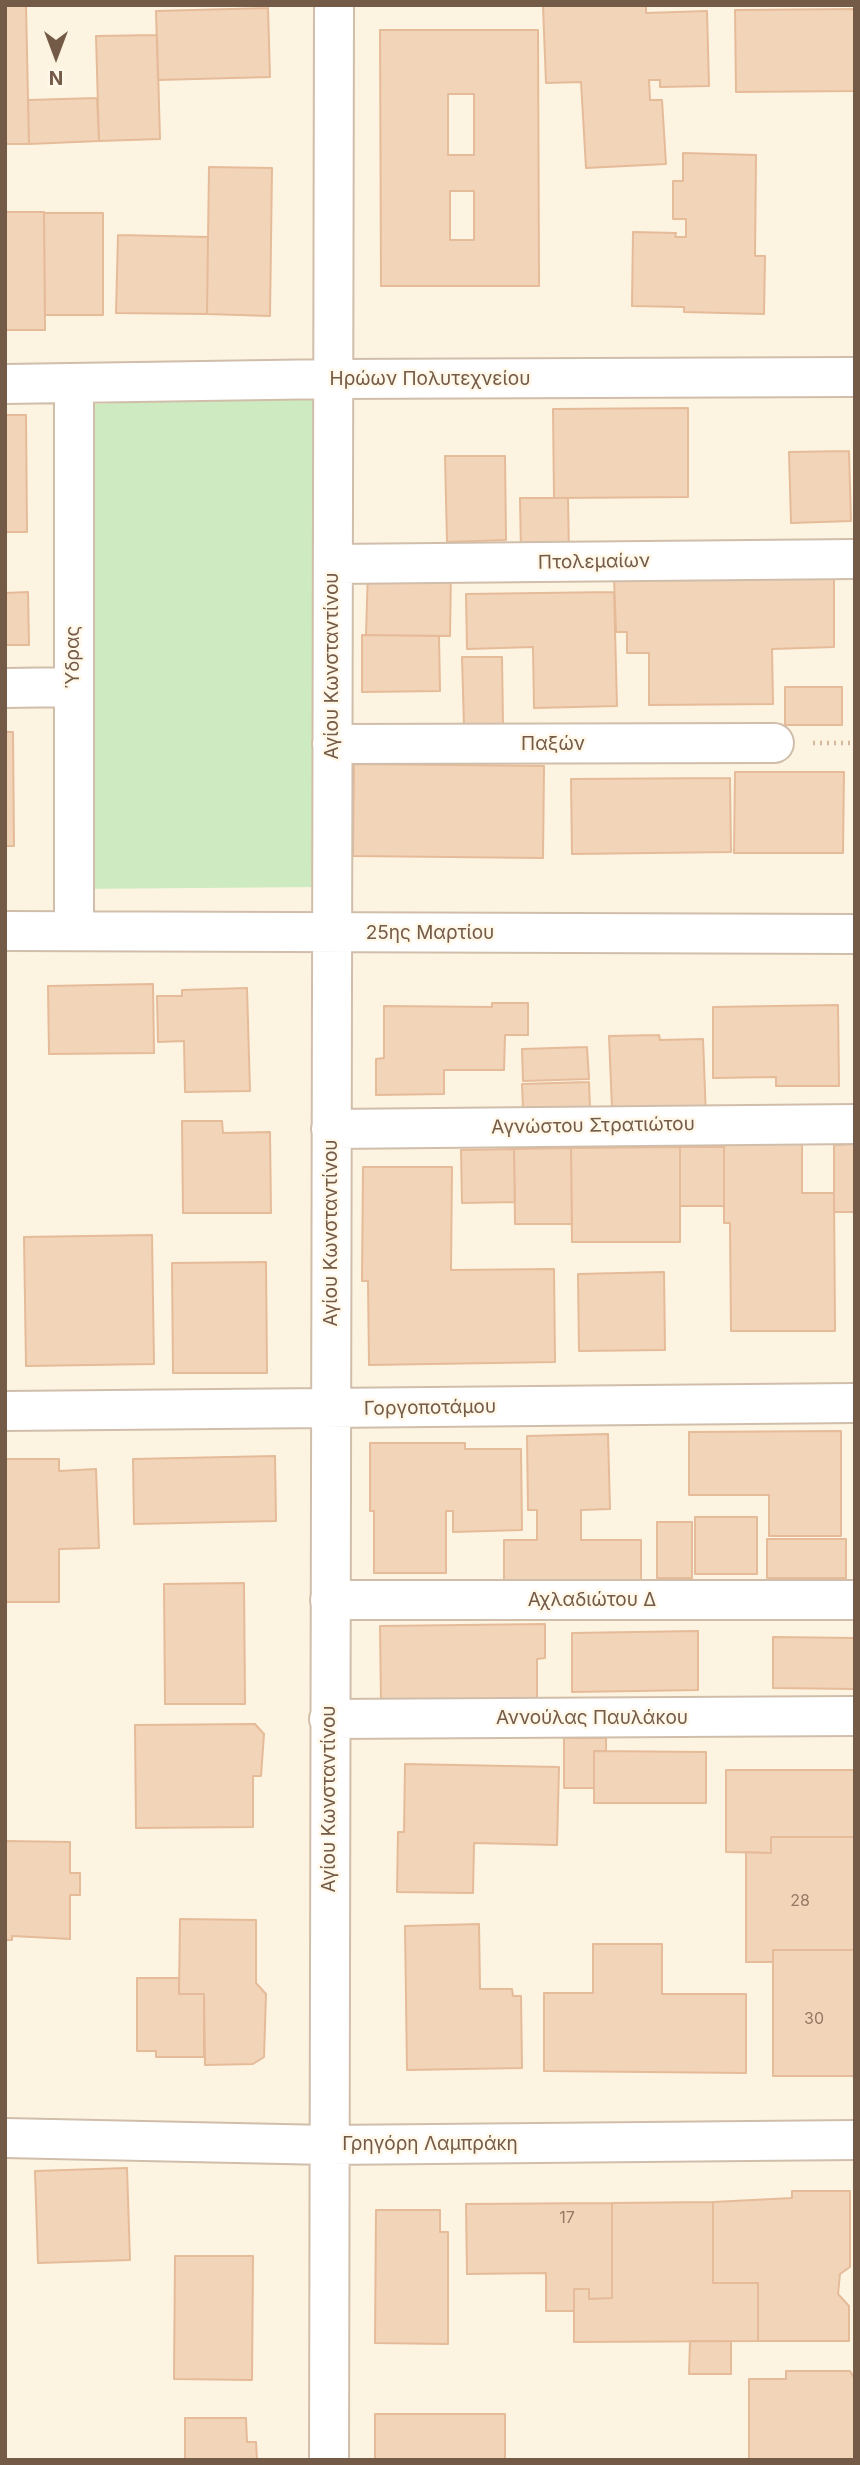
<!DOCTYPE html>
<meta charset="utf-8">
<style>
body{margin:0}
#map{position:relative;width:860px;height:2465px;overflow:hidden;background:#fcf4e1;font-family:Inter,sans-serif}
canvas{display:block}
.frame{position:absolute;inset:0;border:7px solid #745b48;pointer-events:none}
.north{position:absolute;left:21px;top:21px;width:70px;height:70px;-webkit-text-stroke:5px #fff7e8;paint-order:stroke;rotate:180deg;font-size:19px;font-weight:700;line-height:28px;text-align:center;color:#745b48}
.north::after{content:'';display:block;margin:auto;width:24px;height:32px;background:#745b48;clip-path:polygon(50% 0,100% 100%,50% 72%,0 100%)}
</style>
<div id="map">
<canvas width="860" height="2465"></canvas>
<div class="frame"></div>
<div class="north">N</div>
</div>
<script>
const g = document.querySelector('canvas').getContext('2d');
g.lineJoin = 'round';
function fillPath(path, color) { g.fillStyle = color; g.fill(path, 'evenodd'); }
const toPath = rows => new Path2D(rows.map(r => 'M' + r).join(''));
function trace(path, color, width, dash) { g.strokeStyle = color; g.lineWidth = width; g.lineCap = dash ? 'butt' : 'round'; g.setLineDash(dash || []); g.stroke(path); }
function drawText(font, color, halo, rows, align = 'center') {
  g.font = font + ' Inter,sans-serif'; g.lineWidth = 5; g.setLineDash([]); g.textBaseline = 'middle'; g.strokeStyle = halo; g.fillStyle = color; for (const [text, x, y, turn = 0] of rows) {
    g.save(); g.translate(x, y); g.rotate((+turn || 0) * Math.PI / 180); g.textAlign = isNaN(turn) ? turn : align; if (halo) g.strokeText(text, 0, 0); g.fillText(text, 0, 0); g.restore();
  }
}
const green = toPath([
 [313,395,318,887,78,889,92,404]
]);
const building = toPath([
 [646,5,646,13,707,11,709,86,660,87,660,80,649,80,650,100,662,100,666,164,586,168,581,82,546,83,543,6,646,5],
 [5,6,26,6,29,144,5,144,5,6],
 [268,8,270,77,158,80,156,11,268,8],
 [855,9,855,91,736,92,735,10,855,9],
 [380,30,538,30,539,286,381,286,380,30],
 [448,94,474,94,474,155,448,155,448,94],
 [450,191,474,191,474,240,450,240,450,191],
 [157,35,160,139,99,141,96,36,157,35],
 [97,98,99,141,29,144,28,100,97,98],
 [683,153,756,155,755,256,765,256,764,314,684,312,684,307,632,306,633,232,676,233,675,237,686,237,686,219,673,219,673,181,683,181,683,153],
 [209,167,272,168,270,316,207,314,209,167],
 [5,212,44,212,45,330,5,330,5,212],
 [44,213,103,213,103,315,45,315,44,213],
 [118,235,208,237,207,314,116,313,118,235],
 [688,408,688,497,554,498,553,409,688,408],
 [5,415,26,415,27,532,5,532,5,415],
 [849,451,851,521,791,523,789,452,849,451],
 [445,456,505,456,506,540,447,542,445,456],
 [520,498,568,498,569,553,521,553,520,498],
 [368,569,451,571,450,636,366,635,368,569],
 [614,578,834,579,834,647,772,649,773,704,649,705,649,653,627,653,627,632,616,632,614,578],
 [28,592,29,645,5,645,5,593,28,592],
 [614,592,617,706,534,708,533,647,467,649,466,594,614,592],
 [362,635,439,636,440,691,362,692,362,635],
 [462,657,502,657,503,725,464,726,462,657],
 [785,687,842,687,842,725,785,725,785,687],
 [5,732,13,732,14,846,5,846,5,732],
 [354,764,544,766,543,858,353,856,354,764],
 [735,772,844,772,843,853,734,853,735,772],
 [730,778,731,852,572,854,571,779,730,778],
 [153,984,154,1053,49,1054,48,986,153,984],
 [247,988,250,1091,185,1092,184,1041,158,1042,157,996,182,996,182,990,247,988],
 [492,1003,528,1003,528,1035,505,1035,504,1070,444,1070,444,1094,376,1095,376,1059,384,1058,384,1006,492,1007,492,1003],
 [838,1005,839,1086,776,1086,776,1077,713,1078,713,1007,838,1005],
 [659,1035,660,1040,703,1039,706,1117,612,1108,609,1036,659,1035],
 [587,1047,589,1079,523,1081,522,1049,587,1047],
 [589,1082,590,1108,523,1110,522,1084,589,1082],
 [182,1121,222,1121,223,1133,270,1132,271,1213,183,1213,182,1121],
 [724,1132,802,1132,802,1193,834,1193,835,1331,731,1331,730,1223,724,1223,724,1132],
 [855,1144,855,1212,834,1212,834,1145,855,1144],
 [680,1147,724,1147,724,1206,680,1206,680,1147],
 [680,1147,680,1242,572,1242,571,1148,680,1147],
 [571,1148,572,1224,515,1224,514,1149,571,1148],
 [514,1149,515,1202,462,1203,461,1150,514,1149],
 [363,1167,452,1167,451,1270,554,1269,555,1362,369,1365,368,1281,362,1281,363,1167],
 [152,1235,154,1364,26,1366,24,1237,152,1235],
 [266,1262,267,1373,173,1373,172,1263,266,1262],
 [664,1272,665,1350,579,1351,578,1274,664,1272],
 [841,1431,841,1536,769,1536,769,1495,689,1495,689,1432,841,1431],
 [608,1434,610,1509,581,1510,581,1540,641,1540,641,1582,504,1581,504,1540,537,1540,537,1510,528,1510,527,1436,608,1434],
 [370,1443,465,1443,465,1449,521,1449,522,1530,453,1532,453,1511,446,1511,446,1573,374,1573,374,1511,370,1511,370,1443],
 [275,1456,276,1521,134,1524,133,1459,275,1456],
 [5,1459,59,1459,59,1471,96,1469,99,1548,59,1549,59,1602,5,1602,5,1459],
 [695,1517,757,1517,757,1574,695,1574,695,1517],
 [657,1522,692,1522,692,1578,657,1578,657,1522],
 [767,1539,846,1539,846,1578,767,1578,767,1539],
 [244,1583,245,1704,165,1704,164,1584,244,1583],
 [545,1624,545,1658,537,1659,537,1699,381,1701,380,1626,545,1624],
 [698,1631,698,1690,572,1692,572,1633,698,1631],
 [773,1637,855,1638,855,1689,773,1688,773,1637],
 [255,1724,264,1734,261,1776,253,1776,253,1827,136,1828,135,1725,255,1724],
 [564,1738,606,1738,606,1751,594,1751,594,1788,564,1788,564,1738],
 [594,1751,706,1752,706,1803,594,1803,594,1751],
 [405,1764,559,1767,557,1845,474,1843,473,1893,397,1892,398,1832,404,1832,405,1764],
 [726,1770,855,1770,854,1837,771,1837,771,1853,726,1852,726,1770],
 [771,1837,854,1837,854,1950,773,1950,773,1962,746,1962,746,1852,771,1853,771,1837],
 [5,1841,70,1842,70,1873,80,1873,80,1895,70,1895,70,1939,12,1936,12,1940,5,1940,5,1841],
 [180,1919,256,1920,256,1983,266,1994,264,2057,253,2064,205,2065,204,1994,179,1994,180,1919],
 [479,1924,480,1989,512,1989,513,1996,521,1996,522,2068,407,2070,405,1926,479,1924],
 [593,1944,662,1944,662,1994,746,1994,746,2073,544,2071,544,1993,593,1993,593,1944],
 [773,1950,854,1950,854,2076,773,2076,773,1950],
 [137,1978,179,1978,179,1994,204,1994,204,2057,156,2057,156,2051,137,2051,137,1978],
 [127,2168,130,2260,38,2263,35,2171,127,2168],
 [792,2191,850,2191,850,2267,840,2274,838,2294,849,2306,849,2341,758,2341,758,2283,713,2283,713,2202,792,2198,792,2191],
 [713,2202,713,2283,758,2283,758,2341,574,2342,574,2289,589,2289,589,2299,612,2298,612,2203,713,2202],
 [612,2203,612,2298,589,2299,589,2289,574,2289,574,2311,546,2311,546,2273,467,2274,466,2204,612,2203],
 [376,2210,440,2210,440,2232,448,2232,448,2344,375,2343,376,2210],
 [175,2256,253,2256,252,2380,174,2379,175,2256],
 [690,2341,731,2341,731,2374,689,2374,690,2341],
 [786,2371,850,2371,855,2379,855,2460,749,2460,749,2379,786,2379,786,2371],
 [375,2414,505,2414,505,2460,375,2460,375,2414],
 [185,2418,246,2418,247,2442,256,2442,257,2460,185,2460,185,2418]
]);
const path = toPath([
 [813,743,855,743]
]);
const minor = toPath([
 [5,384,333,379,855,377],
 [74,384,74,931],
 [333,564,855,559],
 [5,688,73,687],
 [332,744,774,743],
 [5,931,855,934],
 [331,1129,855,1124],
 [5,1411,855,1403],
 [330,1600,855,1600],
 [329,1719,855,1716],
 [5,2138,328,2145,855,2140],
 [329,2460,334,5]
]);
const numberNames = [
 ["28",800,1901],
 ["30",814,2019],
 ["17",567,2218]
];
const streetNames = [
 ["Ηρώων Πολυτεχνείου",430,379],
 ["Πτολεμαίων",594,562,-1],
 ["Ύδρας",73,657,-90],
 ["Αγίου Κωνσταντίνου",332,666,-90],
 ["Παξών",553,744],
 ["25ης Μαρτίου",430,933],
 ["Αγνώστου Στρατιώτου",593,1126,-1],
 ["Αγίου Κωνσταντίνου",331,1233,-90],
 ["Γοργοποτάμου",430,1408,-1],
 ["Αχλαδιώτου Δ",592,1600],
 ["Αννούλας Παυλάκου",592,1718],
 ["Αγίου Κωνσταντίνου",329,1799,-90],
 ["Γρηγόρη Λαμπράκη",430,2144]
];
fillPath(green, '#ceeac0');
fillPath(building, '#f2d4b8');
trace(building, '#e5bb99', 2);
trace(minor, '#d0beab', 42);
trace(path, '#d7b79c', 4.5, [2, 5]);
trace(minor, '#fff', 38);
drawText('16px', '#947964', null, numberNames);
drawText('19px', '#745b48', '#fff7e8', streetNames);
</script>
